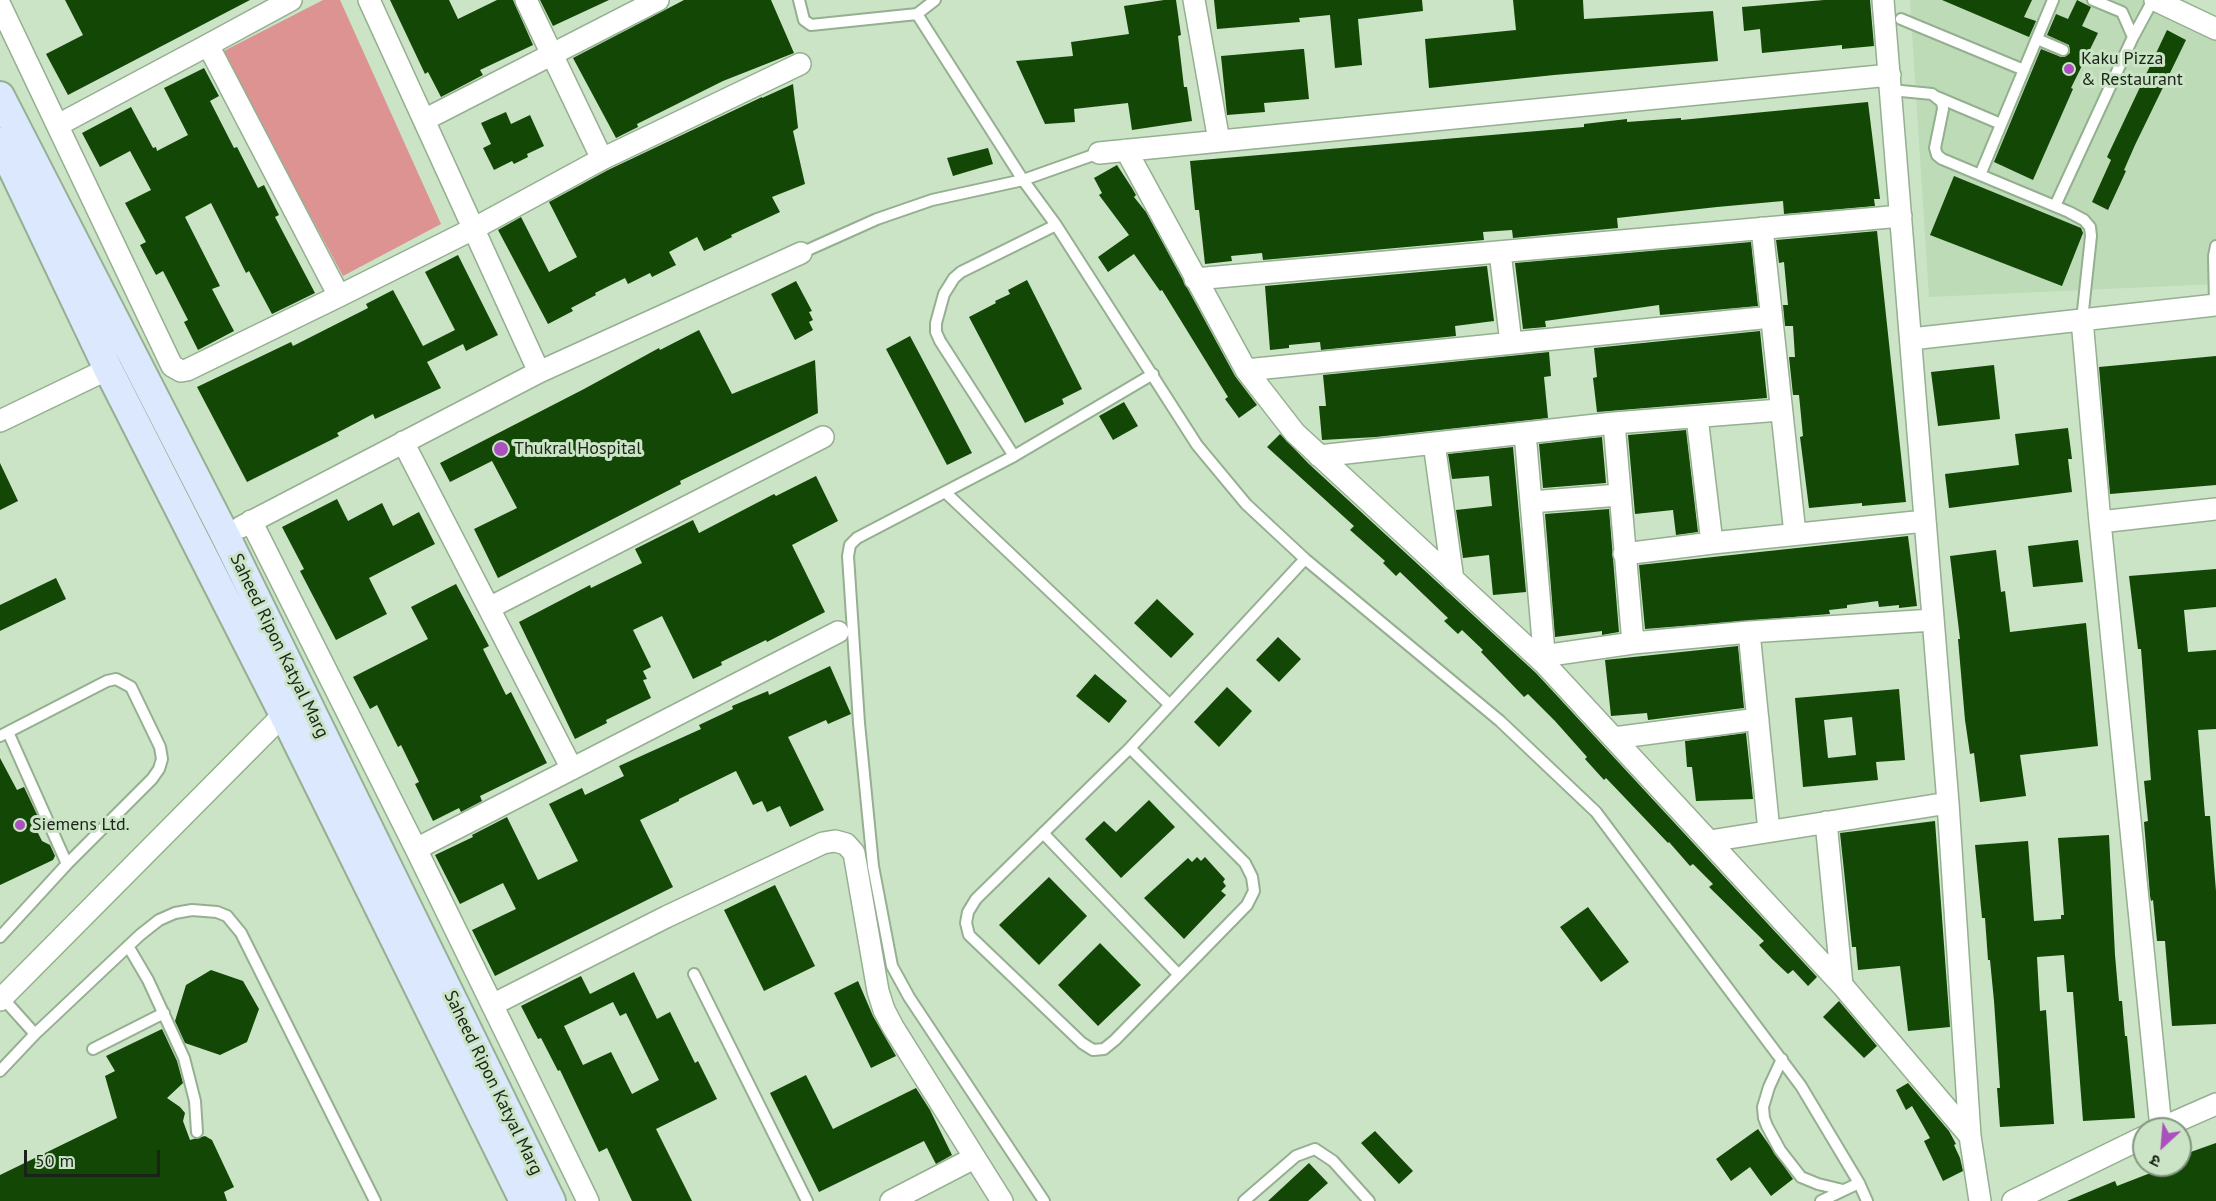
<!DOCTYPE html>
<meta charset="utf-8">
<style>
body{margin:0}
#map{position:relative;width:2216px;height:1201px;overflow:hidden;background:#cae4c5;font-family:"PT Sans","Noto Sans Devanagari",sans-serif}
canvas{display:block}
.north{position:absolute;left:2132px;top:1117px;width:60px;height:60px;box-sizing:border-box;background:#cae4c5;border:2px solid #83977f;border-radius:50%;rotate:206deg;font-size:16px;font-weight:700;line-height:24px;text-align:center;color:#192317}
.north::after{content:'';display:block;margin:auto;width:21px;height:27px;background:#ab51bd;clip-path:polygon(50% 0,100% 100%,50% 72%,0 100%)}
.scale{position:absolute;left:24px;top:1150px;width:136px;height:27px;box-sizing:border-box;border:3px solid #192317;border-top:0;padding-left:8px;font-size:18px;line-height:21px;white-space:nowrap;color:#192317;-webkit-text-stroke:4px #cae4c5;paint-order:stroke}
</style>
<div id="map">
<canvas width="2216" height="1201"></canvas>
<div class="north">उ</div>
<div class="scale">50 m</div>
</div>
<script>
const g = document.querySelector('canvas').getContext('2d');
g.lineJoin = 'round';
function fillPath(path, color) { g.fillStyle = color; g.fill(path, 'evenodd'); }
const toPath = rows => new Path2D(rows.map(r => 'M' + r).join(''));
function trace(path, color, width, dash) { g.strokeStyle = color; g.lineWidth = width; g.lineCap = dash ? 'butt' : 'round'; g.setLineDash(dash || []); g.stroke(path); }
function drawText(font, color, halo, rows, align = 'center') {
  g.font = font + ' "PT Sans",sans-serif'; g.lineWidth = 6; g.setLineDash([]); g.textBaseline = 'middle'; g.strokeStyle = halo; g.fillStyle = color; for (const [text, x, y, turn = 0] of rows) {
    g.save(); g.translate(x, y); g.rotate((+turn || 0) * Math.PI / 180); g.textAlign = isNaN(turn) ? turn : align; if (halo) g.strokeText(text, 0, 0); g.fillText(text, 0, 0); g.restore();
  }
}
const built = toPath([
 [1910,0,2143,0,2216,31,2216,284,1929,297]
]);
const green = toPath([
 [323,0,340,0,441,224,343,276,222,52]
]);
const building = toPath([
 [65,0,250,0,68,95,46,54,83,35],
 [390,0,449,0,458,19,497,0,513,0,533,45,480,70,483,75,441,97,428,72,425,74],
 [540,0,609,0,553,26],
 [684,0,771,0,794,53,723,81,637,124,638,127,616,138,573,58],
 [1164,0,1176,0,1181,35,1178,36,1184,87,1187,87,1192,121,1132,130,1128,103,1074,109,1075,122,1045,124,1016,61,1073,56,1071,42,1129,34,1124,6],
 [1214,0,1422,0,1423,11,1358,19,1362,65,1335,68,1330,15,1299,18,1300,22,1217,29],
 [1513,0,1583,0,1584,19,1713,11,1718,61,1554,75,1429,88,1425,39,1516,30],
 [1824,0,1870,0,1874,46,1842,49,1842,45,1762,53,1760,29,1744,31,1742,7],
 [1942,0,2032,0,2024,17,2036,21,2029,37],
 [2077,0,2091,7,2082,26,2098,33,2071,88,2073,89,2033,180,1994,162,2041,49,2061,57,2064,57,2070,53,2069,45,2047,35,2056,14,2068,19],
 [2167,30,2186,40,2135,145,2124,170,2126,171,2108,210,2092,202,2111,160,2107,157],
 [1302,49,1304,49,1309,99,1264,103,1265,112,1227,115,1221,56],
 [204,68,219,96,210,101,234,148,237,147,258,188,264,185,279,215,275,217,315,293,272,314,249,271,246,273,211,203,185,217,220,286,212,289,234,331,198,350,184,322,188,320,163,271,156,275,140,245,146,242,125,203,151,190,130,151,100,167,82,133,131,107,153,148,156,147,157,151,188,135,164,88],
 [793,84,798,128,793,131,805,184,772,197,780,212,731,235,732,237,704,251,697,237,669,252,676,265,652,277,650,273,628,284,625,278,595,293,596,295,571,308,573,311,548,324,498,230,521,217,549,272,577,257,549,202,608,170,762,97,762,98],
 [1868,102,1880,199,1874,199,1875,206,1784,214,1783,201,1717,207,1617,218,1618,228,1513,238,1512,230,1483,232,1484,240,1263,260,1262,253,1231,256,1232,261,1205,264,1199,210,1195,210,1190,161,1584,127,1584,124,1627,119,1627,122,1681,118,1681,120],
 [506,112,511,124,530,115,544,146,527,154,528,157,514,164,512,161,494,170,483,148,491,144,481,123],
 [988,148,993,164,953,176,947,158],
 [1117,165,1132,188,1136,195,1134,197,1146,212,1235,376,1257,405,1239,418,1225,399,1228,397,1162,290,1160,291,1134,254,1108,272,1098,257,1129,235,1099,195,1102,193,1094,178],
 [1954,176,2081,228,2083,233,2062,286,1930,235],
 [1877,231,1906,502,1862,506,1862,503,1809,508,1800,437,1803,436,1799,395,1793,395,1789,357,1795,357,1793,326,1785,326,1783,305,1788,305,1784,262,1779,263,1776,240],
 [1751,242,1758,306,1660,315,1659,305,1545,321,1546,327,1523,329,1515,263],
 [458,255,498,335,466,351,463,344,427,362,441,388,375,419,373,414,337,433,339,436,247,482,197,387,291,342,293,346,368,308,366,304,393,290,423,346,455,330,425,272],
 [1487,266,1494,321,1455,326,1456,336,1321,350,1320,342,1289,345,1289,348,1270,350,1265,286],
 [1027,280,1082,389,1062,399,1064,404,1025,423,969,317,996,303,995,301,1010,294,1008,290],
 [796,281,812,311,809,312,813,320,809,322,813,330,795,340,771,294],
 [699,330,732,394,815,360,818,413,680,481,681,484,498,578,474,529,517,508,492,461,450,482,440,463,584,389,659,348,660,350],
 [1760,331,1767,398,1597,412,1593,378,1597,377,1594,348],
 [910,336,972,453,947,465,886,349],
 [1549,352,1551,376,1544,377,1548,418,1376,437,1322,440,1319,406,1326,406,1323,375],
 [2216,356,2216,485,2110,494,2099,367],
 [1994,365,2000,419,1938,426,1931,372],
 [1124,402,1138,426,1113,440,1099,416],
 [2068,428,2072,459,2068,459,2072,492,1949,508,1945,474,2019,465,2015,434],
 [1686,430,1698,532,1676,535,1673,510,1635,514,1628,435],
 [1280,434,1309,464,1536,673,1817,977,1808,986,1793,970,1788,974,1772,959,1759,945,1764,941,1709,887,1713,884,1693,864,1690,866,1669,842,1668,843,1606,778,1604,780,1585,759,1587,757,1555,721,1528,694,1524,697,1481,652,1483,650,1462,630,1458,634,1444,621,1448,618,1400,572,1396,576,1383,563,1385,561,1350,530,1354,526,1267,447],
 [1602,437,1606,483,1543,488,1539,444],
 [1513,447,1526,592,1493,595,1489,555,1463,558,1456,510,1492,506,1489,476,1452,479,1448,454],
 [0,463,18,501,0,510],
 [816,476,838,521,792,545,825,612,767,642,766,640,721,662,722,665,693,679,662,616,633,630,651,667,643,671,647,679,643,680,651,698,606,720,607,723,575,739,519,622,590,585,591,588,642,563,635,549,693,520,699,533,774,494,776,496],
 [337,499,348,521,382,503,393,526,419,512,435,544,369,578,387,614,336,640,300,571,304,569,282,527],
 [1609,509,1619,632,1602,635,1602,631,1555,637,1545,514],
 [1908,536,1917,606,1899,608,1899,605,1879,607,1878,601,1847,605,1847,608,1829,610,1830,614,1645,629,1639,565],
 [2078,540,2083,582,2033,587,2028,546],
 [1996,550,2001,592,2005,591,2010,632,2086,623,2098,746,2020,755,2026,796,1980,802,1974,753,1970,754,1965,720,1958,639,1960,639,1950,556],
 [2216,569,2216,607,2184,610,2188,652,2216,650,2216,729,2198,730,2205,816,2210,816,2216,891,2216,1024,2172,1026,2165,941,2157,941,2153,900,2151,901,2150,896,2144,822,2148,821,2144,781,2151,780,2141,649,2138,649,2129,576],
 [56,578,66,599,0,631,0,605],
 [456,584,489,646,483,649,506,695,511,692,547,763,480,796,482,801,461,812,459,808,433,821,415,784,419,782,401,745,398,747,377,705,370,709,353,677,428,639,411,607],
 [1157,599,1194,634,1171,658,1134,623],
 [1278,637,1301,659,1279,682,1256,660],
 [1738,646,1744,708,1648,720,1647,713,1611,716,1605,660],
 [830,666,851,714,828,724,826,720,788,737,824,810,790,827,780,806,767,812,762,801,753,805,736,771,679,799,679,801,640,820,673,887,495,976,472,930,516,909,503,883,460,904,435,855,473,837,472,835,507,817,538,880,578,861,549,804,582,788,585,795,624,776,619,766,701,729,699,725,733,709,732,706,768,691,769,695],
 [1095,674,1127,701,1109,723,1076,696],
 [1227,687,1252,711,1219,747,1194,722],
 [1899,689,1905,760,1876,762,1878,780,1803,787,1795,698],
 [1852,717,1856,755,1828,758,1824,720],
 [1746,733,1753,799,1696,801,1692,767,1687,767,1685,741],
 [0,758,17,790,24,787,41,823,37,831,42,841,50,845,55,856,53,860,0,885],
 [1149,800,1175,827,1121,878,1085,839,1104,821,1116,832],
 [1935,821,1950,1027,1908,1031,1900,966,1858,970,1856,947,1852,947,1840,833],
 [2109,835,2115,955,2119,1001,2122,1001,2125,1036,2127,1036,2135,1118,2083,1121,2073,992,2067,992,2064,955,2037,957,2040,1011,2046,1010,2054,1124,2000,1127,1997,1088,2000,1088,1994,1001,1990,960,1988,960,1985,918,1982,918,1975,845,2028,841,2034,921,2061,919,2061,915,2064,915,2058,838],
 [1197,857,1201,861,1205,857,1225,879,1223,882,1226,886,1221,891,1226,895,1184,939,1144,898,1188,858,1192,862],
 [1049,877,1087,916,1039,965,999,925],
 [775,885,815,966,764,991,724,910],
 [1588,907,1629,962,1601,982,1560,927],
 [1100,943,1141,985,1098,1026,1058,985],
 [211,970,243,981,259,1009,247,1042,220,1055,185,1043,175,1021,186,985],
 [634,972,657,1019,670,1012,695,1063,698,1061,717,1099,656,1129,692,1201,632,1201,607,1148,599,1152,560,1070,558,1071,541,1038,538,1039,521,1006,581,976,590,994],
 [613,1002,620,1016,626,1013,659,1080,632,1094,611,1052,583,1065,564,1026],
 [858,981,873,1016,896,1056,871,1068,834,993],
 [1839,1001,1877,1046,1864,1058,1823,1017],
 [162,1029,177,1061,183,1083,167,1098,180,1107,185,1113,183,1121,190,1140,205,1136,212,1140,234,1187,224,1192,227,1201,0,1201,0,1175,117,1118,105,1076,115,1071,106,1056],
 [806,1075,833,1129,916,1088,930,1110,952,1155,936,1164,924,1141,819,1192,770,1093],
 [1908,1083,1949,1131,1956,1144,1954,1145,1960,1158,1963,1171,1943,1181,1924,1141,1930,1138,1912,1106,1906,1110,1896,1090],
 [1758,1129,1793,1179,1771,1196,1750,1167,1731,1181,1716,1159],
 [1375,1131,1413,1171,1399,1184,1361,1143],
 [2216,1143,2216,1201,2067,1201,2115,1181,2117,1186,2171,1165,2180,1165,2180,1162,2187,1159,2185,1154],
 [1309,1163,1328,1183,1308,1201,1268,1201]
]);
const lane = toPath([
 [799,0,804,20,811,25,917,14,1023,180,1056,225,1197,445,1246,504,1305,559,1500,721,1596,812,1801,1086,1859,1183,1867,1201],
 [917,14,935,0],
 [1901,19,2024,70],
 [2133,37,2153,0],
 [2037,39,2063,50],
 [1891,90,1932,94,1942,102,1943,109,1935,148,1937,155,1942,159,2069,212,2084,220,2090,227,2091,236,2082,320],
 [1937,97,2001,124],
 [1980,175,2053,0],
 [2055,206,2133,37,2122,12,2093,0],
 [801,253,877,219,932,200,1023,180,1099,153],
 [2215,305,2214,256,2216,246],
 [1153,374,1014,456,945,492,1169,704],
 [1014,456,940,341,936,332,936,323,944,294,954,278,961,272,1056,225],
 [945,492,857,538,850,545,848,556,859,723,873,866,892,966,909,997,1044,1201],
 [8,732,107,681,116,679,131,687,160,747,162,759,159,769,152,779,67,864],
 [0,736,8,732,67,864,0,937],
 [1130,748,1245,863,1252,877,1254,891,1247,905,1115,1040,1104,1049,1093,1050,1082,1043,969,935,966,923,968,912,976,899,1130,748,1305,559],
 [1043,833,1178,974],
 [128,946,148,980,184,1058,195,1101,197,1132],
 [694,974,807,1201],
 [35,1034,140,935,159,920,175,913,192,910,217,912,227,916,241,933,375,1201],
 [93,1049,164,1013],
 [1782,1059,1769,1087,1763,1107,1764,1118,1767,1126,1780,1150,1801,1177,1818,1184,1843,1190],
 [0,1071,35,1034,1,996],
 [1244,1201,1296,1156,1315,1149,1333,1161,1369,1201],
 [1821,1201,1859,1183]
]);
const street = toPath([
 [369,0,539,372],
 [526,0,602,159],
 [1194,0,1219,141],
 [1883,0,1948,803,1970,1136],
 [2155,0,2216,29],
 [0,5,172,366,181,371,187,370,339,296,473,229,602,159,800,64],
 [208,45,291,0],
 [424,120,658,0],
 [58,125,208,45,339,296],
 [1126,150,1246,370,1295,433,1545,664,1842,985,1970,1136,1980,1201],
 [1099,153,1890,75],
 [1762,228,1795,534],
 [1500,252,1511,343],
 [1195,279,1901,216],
 [2082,320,2100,522,2161,1128],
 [1911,339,2216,305],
 [1246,370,1771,317],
 [1697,417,1712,543],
 [0,421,108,369],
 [1614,423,1633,643],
 [1525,433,1545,664],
 [403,442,572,769],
 [1434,443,1453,580],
 [1319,456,1614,423,1780,410],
 [1531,502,1619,495],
 [251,521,416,849,588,1201],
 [2100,522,2216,509],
 [241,527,539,372,801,253],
 [1624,554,1712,543,1925,521],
 [489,608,823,437],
 [1749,632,1769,831],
 [1543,656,1633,643,1749,632,1933,620],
 [1614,738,1758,719],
 [1826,822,1842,985],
 [1710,841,1948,803],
 [416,849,838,632],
 [0,1000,294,704],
 [492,1005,666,917,823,843,835,841,846,844,854,853,878,991,884,1010,893,1027,1002,1201],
 [2159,1129,2216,1104],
 [891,1201,974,1158],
 [2013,1201,2144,1137]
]);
const secondary = toPath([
 [0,96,225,535,551,1201],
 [0,142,108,369,283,713,524,1201]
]);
const markers = [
 [2069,69,6,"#ab51bd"],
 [501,449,8,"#ab51bd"],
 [20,825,6,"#ab51bd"]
];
const poiNames = [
 ["Kaku Pizza",2081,59],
 ["& Restaurant",2081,80],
 ["Thukral Hospital",514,449],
 ["Siemens Ltd.",32,825]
];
const streetNames = [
 ["Saheed Ripon Katyal Marg",279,646,64],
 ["Saheed Ripon Katyal Marg",493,1083,64]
];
fillPath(built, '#bcdbb6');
fillPath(green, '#dc9392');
fillPath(building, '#124706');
trace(lane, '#95af91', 14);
trace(street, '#95af91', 24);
trace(secondary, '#95af91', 32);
trace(lane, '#fff', 10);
trace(street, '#fff', 21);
trace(secondary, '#dbe8fe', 28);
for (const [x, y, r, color] of markers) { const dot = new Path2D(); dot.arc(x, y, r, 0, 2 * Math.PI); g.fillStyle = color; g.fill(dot); trace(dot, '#cae4c5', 2); }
drawText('18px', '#192317', '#cae4c5', poiNames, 'left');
drawText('18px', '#192317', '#cae4c5', streetNames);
</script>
